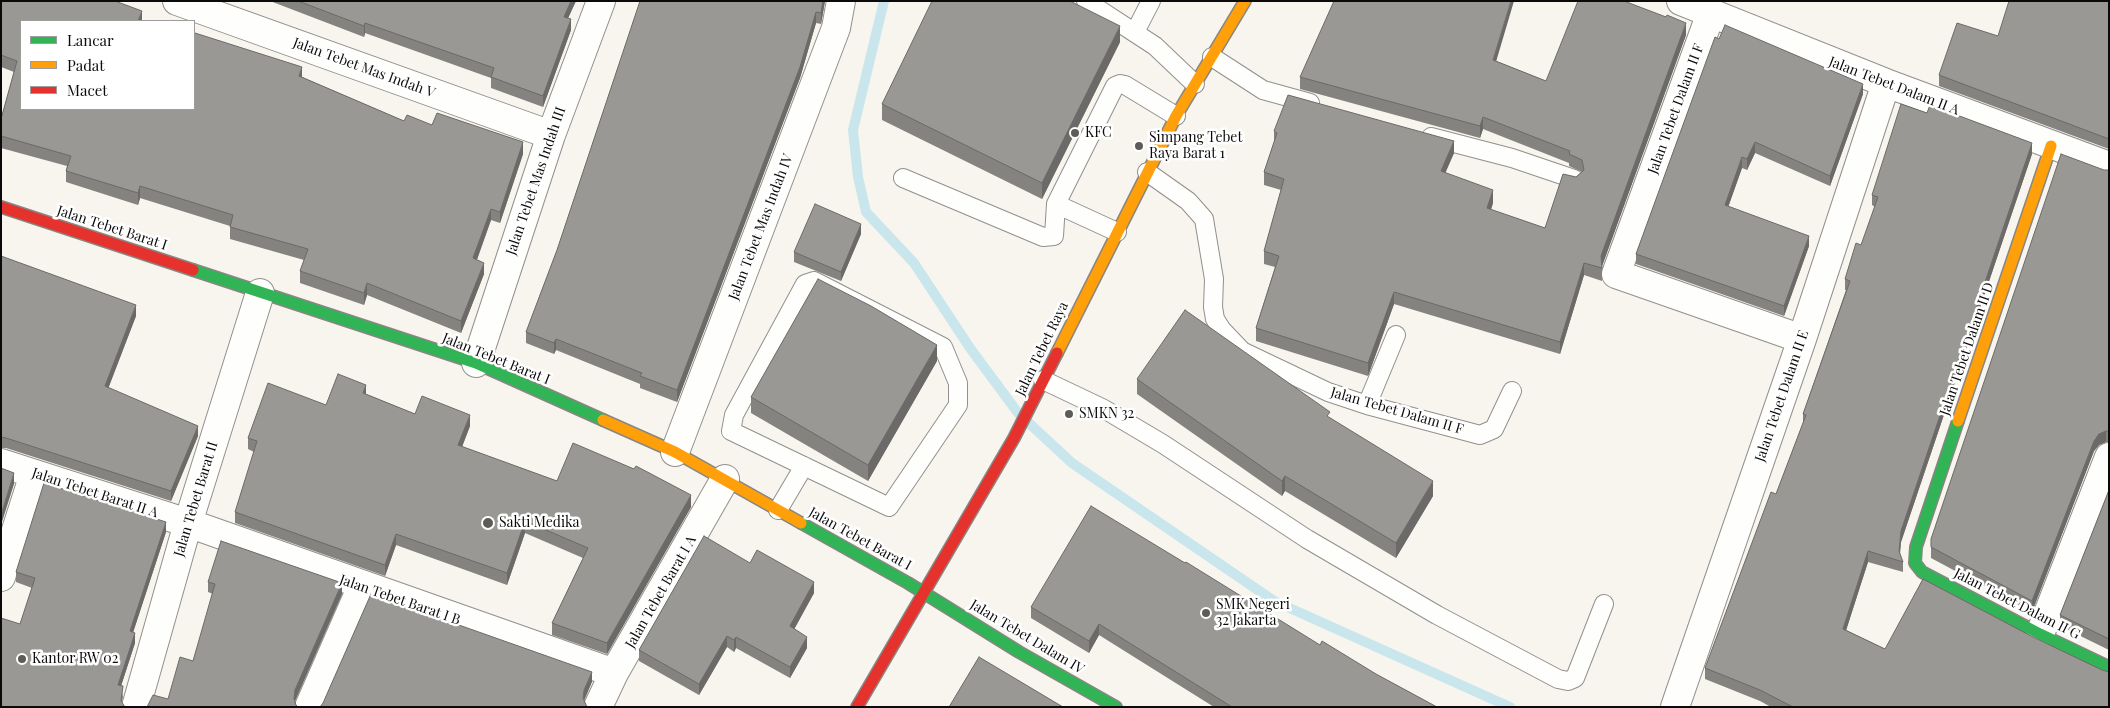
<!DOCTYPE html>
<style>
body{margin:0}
#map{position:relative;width:2110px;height:708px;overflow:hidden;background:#f8f5ee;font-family:"Playfair Display",serif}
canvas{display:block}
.frame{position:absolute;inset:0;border:2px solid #0a0a0a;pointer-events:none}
.legend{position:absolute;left:20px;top:20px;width:175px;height:90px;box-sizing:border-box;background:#fff;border:1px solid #9d9d9d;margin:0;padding:6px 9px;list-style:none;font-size:15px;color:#0a0a0a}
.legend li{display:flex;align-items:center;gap:10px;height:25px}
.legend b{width:25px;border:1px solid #9d9d9d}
</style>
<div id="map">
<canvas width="2110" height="708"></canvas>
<div class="frame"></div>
<ul class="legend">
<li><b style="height:6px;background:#30b455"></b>Lancar</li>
<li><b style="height:6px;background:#ff9f0a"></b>Padat</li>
<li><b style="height:6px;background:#e5322d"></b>Macet</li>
</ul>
</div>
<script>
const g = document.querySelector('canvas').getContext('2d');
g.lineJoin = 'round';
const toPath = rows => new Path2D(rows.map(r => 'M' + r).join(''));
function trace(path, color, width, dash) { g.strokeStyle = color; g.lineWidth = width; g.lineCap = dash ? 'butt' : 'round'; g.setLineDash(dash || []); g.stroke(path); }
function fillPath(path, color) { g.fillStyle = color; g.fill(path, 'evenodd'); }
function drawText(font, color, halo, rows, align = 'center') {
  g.font = font + ' "Playfair Display",serif'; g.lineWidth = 5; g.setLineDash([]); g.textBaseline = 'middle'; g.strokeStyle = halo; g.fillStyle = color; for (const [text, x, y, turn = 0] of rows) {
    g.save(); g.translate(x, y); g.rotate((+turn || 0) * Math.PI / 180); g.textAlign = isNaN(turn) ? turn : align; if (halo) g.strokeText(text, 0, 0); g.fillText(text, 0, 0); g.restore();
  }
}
const stream = toPath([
 [884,1,853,130,858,177,866,212,914,263,970,348,1018,413,1072,463,1274,601,1510,707]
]);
const lane = toPath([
 [1086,1,1155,46,1195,84],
 [1135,32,1151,1],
 [1212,57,1263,90,1310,103],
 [1431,137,1512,158,1574,179],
 [1147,172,1188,201,1204,219,1214,279,1213,307,1215,319,1222,330,1242,351,1328,392,1367,405,1480,435,1494,429,1512,391],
 [903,178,1043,237,1054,236,1056,204,1115,86,1120,84,1125,85,1176,116],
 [1056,204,1117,232],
 [814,281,943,347,958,383,958,405,889,507,731,431,734,415,805,284,814,281],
 [1043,380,1104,409,1163,444,1307,539,1437,615,1558,679,1568,681,1575,678,1604,604],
 [1367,405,1396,335],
 [778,510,804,466]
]);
const street = toPath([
 [177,1,551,135],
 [1681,1,1886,83,2109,166],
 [1711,13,1616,274,1802,339],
 [476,363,551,135,601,1],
 [675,452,836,28,841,1],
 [1,463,188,523,614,673],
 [1,577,34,474],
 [2040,634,2109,457],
 [136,707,188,523,260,293],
 [309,707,362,586],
 [598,707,614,673,725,479],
 [1675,707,1802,339,1886,83]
]);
const fast = toPath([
 [193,270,476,363,603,420],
 [1958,421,1916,547,1915,563,1922,572,2040,634,2109,667],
 [801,523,908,583,1019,652,1116,707]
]);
const slow = toPath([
 [1057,353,1176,116,1245,1],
 [603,420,675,452,801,523],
 [1958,421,2051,146]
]);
const jam = toPath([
 [1,207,193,270],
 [857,707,1014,438,1057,353]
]);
const wall = toPath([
 [1,1,142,21,21,21,302,77,404,121,432,125,523,154,500,223,491,220,477,260,484,274,461,333,367,295,364,305,300,283,300,271,304,260,230,239,230,226,140,198,138,205,66,182,66,171,67,166,1,148,1,119,14,72,1,67],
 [270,1,576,1,568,18,571,30,543,107,491,88,491,78,365,33,364,37],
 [825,1,821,24,816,23,800,78,677,402,640,388,640,384,556,350,554,354,526,343,526,332,557,250],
 [2109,1,2109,149,1939,86,1939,75,1998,36],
 [1686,35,1602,266,1602,281,1584,275,1560,354,1394,304,1368,376,1256,341,1256,328,1275,267,1264,264,1264,251,1281,190,1264,185,1264,172,1274,143,1274,131,1454,153,1445,173,1493,203,1491,210,1545,228,1576,177,1582,172,1569,166,1569,163,1483,129,1480,138,1300,89,1300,77,1496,61,1546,81],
 [1719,39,1863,94,1830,186,1755,153,1747,170,1742,168,1728,207,1809,246,1784,316,1636,264,1636,254],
 [1120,42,1042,199,882,120,882,104],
 [2032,154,1901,542,1900,554,1903,562,1903,572,1868,562,1846,630,1885,649,2109,707,1771,707,1760,701,1705,679,1705,668,1776,494,1803,423,1803,414,1846,290,1845,290,1845,279,1861,245,1875,207,1872,205,1872,195],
 [2104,170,2109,170,2109,442,2106,442,2099,445,2094,451,2032,612,1931,558,1931,547],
 [861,234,841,281,794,262,794,252],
 [1,256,136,316,108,388,198,436,171,501,6,448,1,448],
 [937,361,868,481,751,413,751,397],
 [1137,379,1330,418,1433,496,1396,558,1285,491,1282,496,1137,394],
 [366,394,415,414,470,426,462,447,557,481,691,507,607,654,552,635,552,623,583,558,525,533,507,585,396,545,385,576,235,523,235,512,254,452,248,449,248,438,326,405],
 [2109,490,2109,650,2060,626,2060,615],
 [166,532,133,632,135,643,121,686,123,697,122,702,20,624,32,588,16,582,16,572],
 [750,563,814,593,794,629,807,648,790,678,736,648,734,652,727,647,699,695,639,661,639,650],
 [208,582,342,594,295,701,296,705,168,699,193,661,213,594,208,592],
 [1031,607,1320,645,1437,707,1214,707,1099,635,1089,653,1031,618]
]);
const shadedWall = toPath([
 [571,1,576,1,564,27,564,17],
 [823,1,825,1,821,24,821,13],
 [1511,1,1514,1,1493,72,1493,60],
 [142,11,142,21,138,21],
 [816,12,816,23,800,78,677,402,677,390],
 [571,19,571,30,543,107,543,96],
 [365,23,365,33,364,37,364,26],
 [1686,23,1686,35,1601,269,1601,256],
 [1120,26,1120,42,1042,199,1042,183],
 [302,67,302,79,299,76],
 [1863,84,1863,94,1830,186,1830,176],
 [1483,117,1483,129,1480,138,1480,126],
 [1454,141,1454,153,1441,183,1441,171],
 [523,142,523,154,500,223,500,212],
 [1755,142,1755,153,1747,170,1747,159],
 [2032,143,2032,154,1901,542,1899,562,1901,531],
 [1742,157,1742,168,1725,216,1725,205],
 [140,186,140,198,138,205,138,193],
 [1493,190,1493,203,1487,221,1487,208],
 [491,209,491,220,473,270,473,258],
 [861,224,861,234,841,281,841,272],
 [1809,236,1809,246,1784,316,1784,306],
 [484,263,484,274,461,333,461,321],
 [1584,263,1584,275,1560,354,1560,342],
 [367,283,367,295,364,305,364,293],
 [1394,292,1394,304,1368,376,1368,363],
 [136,305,136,316,105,397,105,386],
 [556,339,556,350,554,354,554,343],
 [937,345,937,361,868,481,868,465],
 [366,385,366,396,363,393],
 [470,415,470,426,458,457,458,445],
 [198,426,198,436,171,501,171,491],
 [2106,431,2106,442,2099,445,2094,451,2032,612,2032,601,2094,441,2099,434],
 [14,473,14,484,1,525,1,515],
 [1285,476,1285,491,1282,496,1282,481],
 [1433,481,1433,496,1396,558,1396,543],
 [691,495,691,507,607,654,607,643],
 [525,521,525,533,507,585,507,573],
 [166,522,166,532,130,642,130,631],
 [396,534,396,545,385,576,385,565],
 [1868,551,1868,562,1843,640,1843,629],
 [814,582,814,593,790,637,790,626],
 [342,583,342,594,295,701,294,699,295,690],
 [1099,624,1099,635,1089,653,1089,641],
 [135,633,135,643,118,695,118,685],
 [727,636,727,647,699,695,699,684],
 [736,637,736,648,734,652,734,640],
 [807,637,807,648,790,678,790,667],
 [592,672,592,682,584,701,583,698,584,690]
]);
const building = toPath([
 [1,1,115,1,142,11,138,21,21,21,21,109,194,109,194,37,195,33,302,67,299,76,404,121,407,115,432,125,437,113,523,142,500,212,491,209,473,258,484,263,461,321,367,283,364,293,300,271,308,249,230,227,233,215,140,186,138,193,66,171,71,156,1,136,1,119,17,61,1,55,1,1],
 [298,1,571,1,564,17,571,19,543,96,491,77,494,68,365,23,364,26,298,1],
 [640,1,823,1,821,13,816,12,800,67,677,390,640,376,642,373,556,339,554,343,526,332,557,250,640,1],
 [932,1,1070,1,1120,26,1042,183,882,104,932,1],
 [1334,1,1511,1,1493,60,1546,81,1578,1,1624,1,1666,17,1667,15,1686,23,1601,256,1602,268,1584,263,1560,342,1394,292,1368,363,1256,328,1279,256,1264,251,1284,179,1264,172,1277,133,1274,131,1288,95,1454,141,1441,171,1493,190,1487,208,1545,228,1563,174,1576,177,1584,170,1582,160,1569,154,1570,151,1483,117,1480,126,1300,77,1334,1],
 [2009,1,2109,1,2109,139,1939,75,1957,23,1998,36,2009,1],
 [1725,25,1863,84,1830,176,1755,142,1747,159,1742,157,1725,205,1809,236,1784,306,1636,254,1715,37,1719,39,1725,25],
 [1901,104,1927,113,1930,105,2032,143,1901,531,1899,551,1903,562,1868,551,1843,629,1885,649,1923,579,2033,637,2102,670,2109,672,2109,707,1793,707,1760,690,1705,668,1771,492,1776,494,1806,415,1803,414,1850,281,1845,279,1856,243,1861,245,1878,197,1872,195,1901,104],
 [2061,154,2104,170,2109,170,2109,431,2106,431,2099,434,2094,441,2032,601,1931,547,1931,539,2061,154],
 [815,204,861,224,841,272,794,252,815,204],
 [1,256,136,305,105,386,198,426,171,491,6,438,1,437,1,256],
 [818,279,871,306,937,345,868,465,751,397,818,279],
 [1185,310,1330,412,1327,416,1433,481,1396,543,1285,476,1282,481,1137,379,1185,310],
 [338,374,366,385,363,393,415,414,422,396,470,415,458,445,557,481,573,443,634,469,636,466,691,495,607,643,552,623,588,548,525,521,507,573,396,534,385,565,235,512,257,441,248,438,268,383,326,405,338,374],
 [1,468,14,473,1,515,1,468],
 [44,483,166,522,130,631,135,633,118,685,123,686,121,701,125,707,1,707,1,618,20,624,35,578,16,572,44,483],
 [2109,490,2109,639,2060,615,2109,490],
 [1091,506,1185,563,1186,562,1320,645,1322,641,1376,674,1437,707,1232,707,1099,624,1089,641,1031,607,1091,506],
 [704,536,750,563,757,550,814,582,790,626,807,637,790,667,736,637,734,640,727,636,699,684,639,650,704,536],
 [221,541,342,583,295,690,294,699,296,705,298,707,147,707,153,695,168,699,180,657,193,661,215,584,208,582,221,541],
 [371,594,592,672,584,690,583,698,587,707,320,707,323,703,371,594],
 [979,657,1063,707,949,707,979,657]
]);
const markers = [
 [1075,133,5,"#5d5c5a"],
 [1139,146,5,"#5d5c5a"],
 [1069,414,5,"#5d5c5a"],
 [488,523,6,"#5d5c5a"],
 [1206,613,5,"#5d5c5a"],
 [22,659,5,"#5d5c5a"]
];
const streetNames = [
 ["Jalan Tebet Mas Indah V",364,68,20],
 ["Jalan Tebet Dalam II A",1894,86,21],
 ["Jalan Tebet Dalam II F",1676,109,-70],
 ["Jalan Tebet Mas Indah III",536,181,-71],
 ["Jalan Tebet Mas Indah IV",761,227,-69],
 ["Jalan Tebet Barat I",112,228,18],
 ["Jalan Tebet Raya",1042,349,-64],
 ["Jalan Tebet Dalam II D",1967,349,-71],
 ["Jalan Tebet Barat I",496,359,22],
 ["Jalan Tebet Dalam II E",1782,396,-71],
 ["Jalan Tebet Dalam II F",1397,411,16],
 ["Jalan Tebet Barat II A",95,493,18],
 ["Jalan Tebet Barat II",196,499,-73],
 ["Jalan Tebet Barat I",860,539,29],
 ["Jalan Tebet Barat I A",661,592,-60],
 ["Jalan Tebet Barat I B",400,600,19],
 ["Jalan Tebet Dalam II G",2017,604,27],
 ["Jalan Tebet Dalam IV",1027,637,31]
];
const poiNames = [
 ["KFC",1085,133],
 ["Simpang Tebet",1149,138],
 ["Raya Barat 1",1149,154],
 ["SMKN 32",1079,414],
 ["Sakti Medika",499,523],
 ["SMK Negeri",1216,605],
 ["32 Jakarta",1216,621],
 ["Kantor RW 02",32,659]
];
trace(stream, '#c9e6ed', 10);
trace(lane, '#91908d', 20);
trace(street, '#91908d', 30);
trace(fast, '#888683', 14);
trace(slow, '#888683', 14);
trace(jam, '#888683', 14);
trace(lane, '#fefefc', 18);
trace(street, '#fefefc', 28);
trace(fast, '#30b455', 11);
trace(slow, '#ff9f0a', 11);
trace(jam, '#e5322d', 11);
fillPath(wall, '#84837f');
fillPath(shadedWall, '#6c6a68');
fillPath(building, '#9a9894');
trace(building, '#6c6a68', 1);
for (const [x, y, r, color] of markers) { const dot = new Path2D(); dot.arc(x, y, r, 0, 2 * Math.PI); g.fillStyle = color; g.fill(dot); trace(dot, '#fff', 2); }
drawText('14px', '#0a0a0a', '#fff', streetNames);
drawText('14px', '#0a0a0a', '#fff', poiNames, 'left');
</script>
